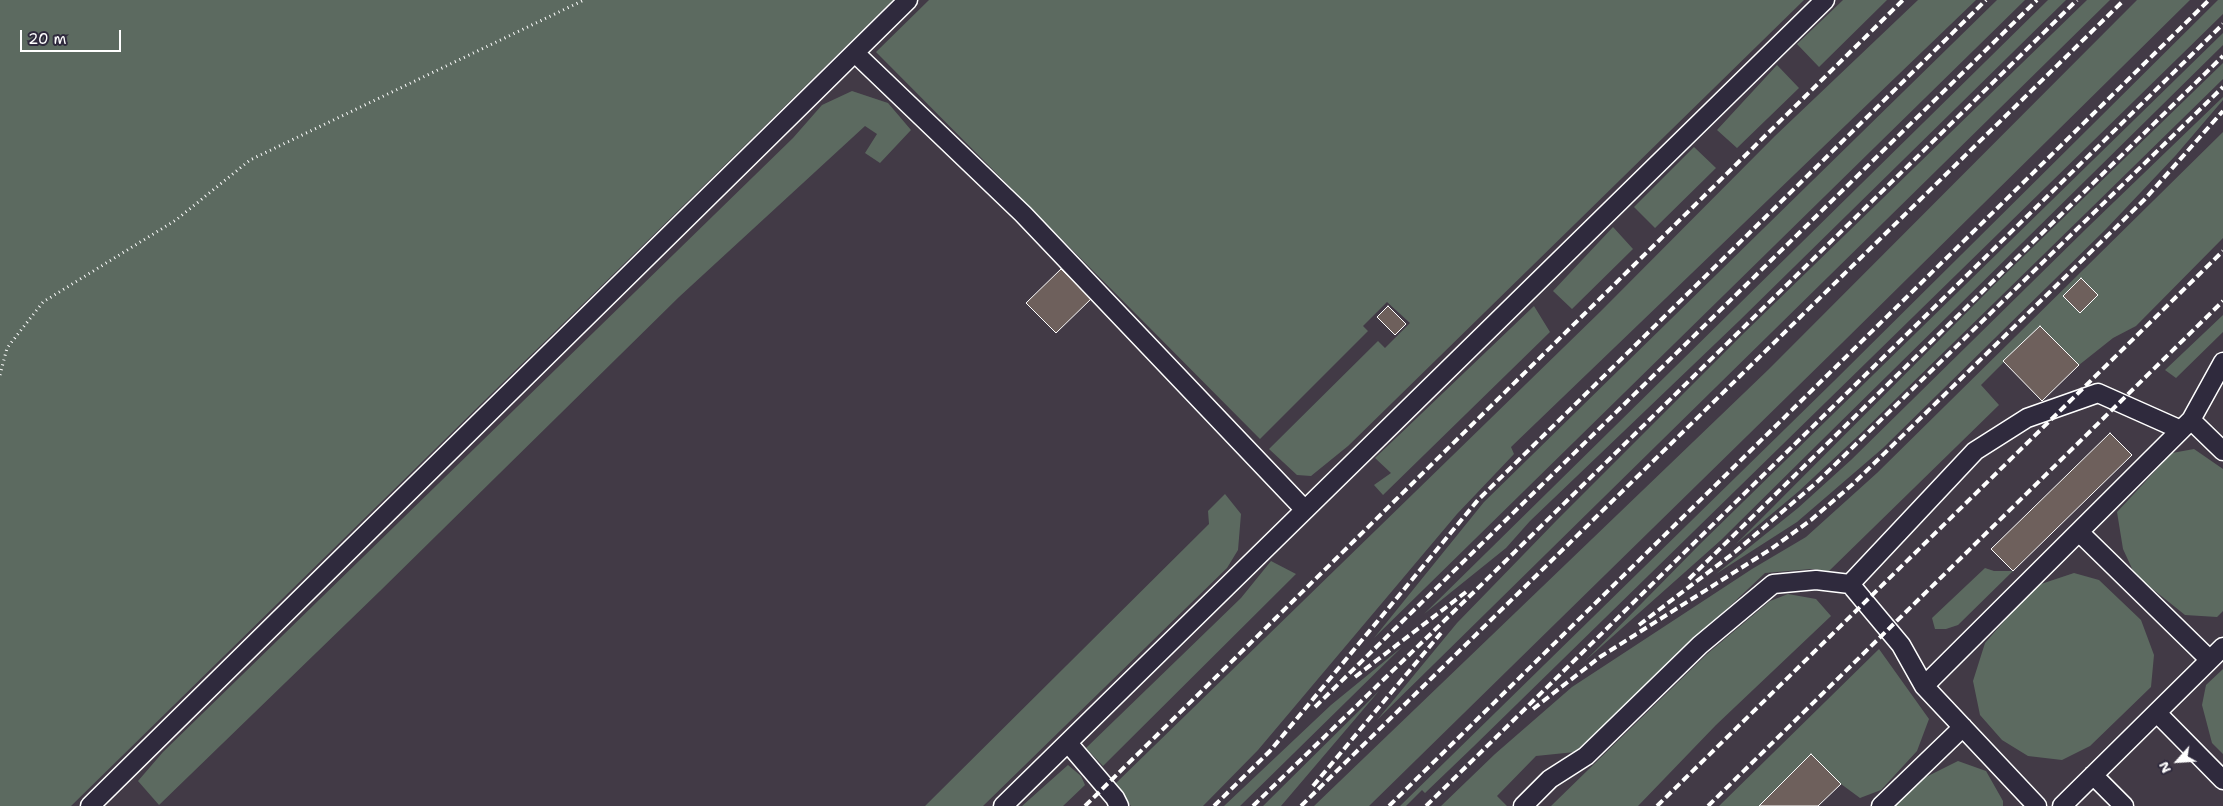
<!DOCTYPE html>
<style>
body{margin:0}
#map{position:relative;width:2223px;height:806px;overflow:hidden;background:#2f2a3d;font-family:"Shantell Sans",sans-serif}
canvas{display:block}
.north{position:absolute;left:2153px;top:736px;width:50px;height:50px;-webkit-text-stroke:4px #2f2a3d;paint-order:stroke;rotate:244deg;font-size:14px;font-weight:700;line-height:20px;text-align:center;color:#fff}
.north::after{content:'';display:block;margin:auto;width:18px;height:22px;background:#fff;clip-path:polygon(50% 0,100% 100%,50% 72%,0 100%)}
.scale{position:absolute;left:20px;top:30px;width:101px;height:22px;box-sizing:border-box;border:2px solid #fff;border-top:0;padding-left:6px;font-size:15px;line-height:18px;white-space:nowrap;color:#fff;-webkit-text-stroke:4px #2f2a3d;paint-order:stroke}
</style>
<div id="map">
<canvas width="2223" height="806"></canvas>
<div class="north">N</div>
<div class="scale">20 m</div>
</div>
<script>
const g = document.querySelector('canvas').getContext('2d');
g.lineJoin = 'round';
function fillPath(path, color) { g.fillStyle = color; g.fill(path, 'evenodd'); }
const toPath = rows => new Path2D(rows.map(r => 'M' + r).join(''));
function trace(path, color, width, dash) { g.strokeStyle = color; g.lineWidth = width; g.lineCap = dash ? 'butt' : 'round'; g.setLineDash(dash || []); g.stroke(path); }
const built = toPath([
 [812,0,2223,0,2223,806,0,806]
]);
const green = toPath([
 [0,0,893,0,71,806,0,806],
 [929,0,1804,0,1348,446,1311,476,1297,475,1269,449,1378,341,1385,348,1410,323,1387,302,1363,326,1368,331,1260,439,876,52],
 [1843,0,1887,0,1819,67,1797,44],
 [1918,0,1976,0,1511,447,1514,454,1457,514,1258,750,1203,806,1131,806,1115,784,1601,311,1775,136],
 [1997,0,2025,0,1374,638,1484,502],
 [2048,0,2066,0,1739,321,1530,521,1506,548,1424,614],
 [2087,0,2110,0,1377,720,1457,623,1556,521,1743,334],
 [2137,0,2190,0,1842,343,1369,806,1314,806,1769,369],
 [2218,0,2223,0,2223,14,1473,747,1425,793,1422,790,1406,806,1400,806,1834,381],
 [2223,33,2223,45,1822,440,1721,540,1585,661,1700,544],
 [2223,63,2223,79,1859,435,1799,491,1736,544,1994,285],
 [1777,65,1799,88,1737,148,1717,130],
 [852,91,888,103,911,130,880,163,865,153,877,134,865,126,679,297,380,591,159,805,138,781,163,752,793,138,822,105],
 [2223,97,2223,100,2176,155,2106,229,1883,448,1797,522,1716,574,1798,508,1851,460,2088,227],
 [2223,132,2223,238,2136,326,2113,338,2079,365,2040,326,1981,385,1999,405,1829,571,1811,569,1765,573,1575,752,1536,756,1497,796,1507,806,1441,806,1495,754,1572,687,1752,569,1806,537,1877,473],
 [1694,147,1716,168,1655,228,1634,207],
 [1613,227,1633,249,1572,309,1553,291],
 [1534,306,1550,332,1383,495,1374,485,1391,473,1375,458],
 [2223,315,2223,332,2176,378,2165,370],
 [2194,449,2223,469,2223,611,2217,617,2185,615,2135,575,2123,549,2117,512,2172,453],
 [1225,494,1241,514,1238,550,1227,568,983,806,925,806,1209,524,1208,511],
 [1271,561,1296,574,1103,766,1086,748,1241,598],
 [1985,568,1994,571,2013,571,1958,625,1946,629,1935,629,1932,618],
 [2074,573,2099,580,2141,620,2154,655,2151,687,2090,746,2062,760,2028,756,2002,740,1980,715,1973,681,1985,643,2035,586],
 [1788,594,1816,599,1831,616,1716,725,1638,806,1551,806,1707,654,1770,601],
 [1402,647,1240,806,1224,806,1331,705],
 [1879,649,1929,719,1917,751,1881,790,1860,798,1841,784,1811,754,1759,806,1719,806],
 [2223,669,2223,754,2212,743,2202,705,2206,685],
 [1379,691,1281,806,1263,806],
 [1958,761,1986,771,2003,801,2003,806,1894,806,1920,780],
 [1068,765,1081,776,1085,785,1063,806,1022,806]
]);
const building = toPath([
 [1061,269,1091,299,1056,333,1026,303,1061,269],
 [2081,278,2098,295,2080,313,2063,296,2081,278],
 [1388,306,1406,324,1395,335,1377,317,1388,306],
 [2040,326,2079,365,2042,401,2003,361,2040,326],
 [2110,433,2132,455,2013,571,1991,549,2110,433],
 [1811,754,1841,784,1818,806,1759,806,1811,754]
]);
const path = toPath([
 [0,375,7,348,43,302,176,220,250,160,584,0]
]);
const lane = toPath([
 [855,53,1023,214,1305,510],
 [2191,420,2223,362],
 [2079,532,2210,660],
 [1924,686,2191,420,2223,451],
 [2157,713,2223,780],
 [1068,743,1115,798,1119,806],
 [2093,775,2124,806],
 [90,806,908,0],
 [1003,806,1825,0],
 [1523,806,1550,779,1586,756,1700,645,1773,584,1816,580,1850,584],
 [1881,806,1963,727],
 [2037,806,1924,686,1901,645,1850,584,1975,451,2027,418,2098,393,2181,430],
 [2062,806,2223,647]
]);
const rail = toPath([
 [1689,579,2223,56],
 [1639,625,1735,552,1816,483,2223,87],
 [1355,677,1466,592],
 [1315,707,2037,0],
 [1533,709,1600,657,1771,549,1811,520,1853,484,2145,199,2223,111],
 [1313,786,1441,633],
 [1085,806,1903,0],
 [1214,806,1270,751,1478,500,1986,0],
 [1253,806,1476,590,2077,0],
 [1301,806,2124,0],
 [1389,806,2209,0],
 [1426,806,2223,24],
 [1657,806,2223,251],
 [1708,806,2223,301]
]);
fillPath(built, '#423a46');
fillPath(green, '#5c6a60');
fillPath(building, '#6e605c');
trace(building, '#fff', 1);
trace(lane, '#fff', 21);
trace(path, '#fff', 3, [1, 4]);
trace(lane, '#2f2a3d', 18);
trace(rail, '#fff', 4, [8, 4]);
</script>
